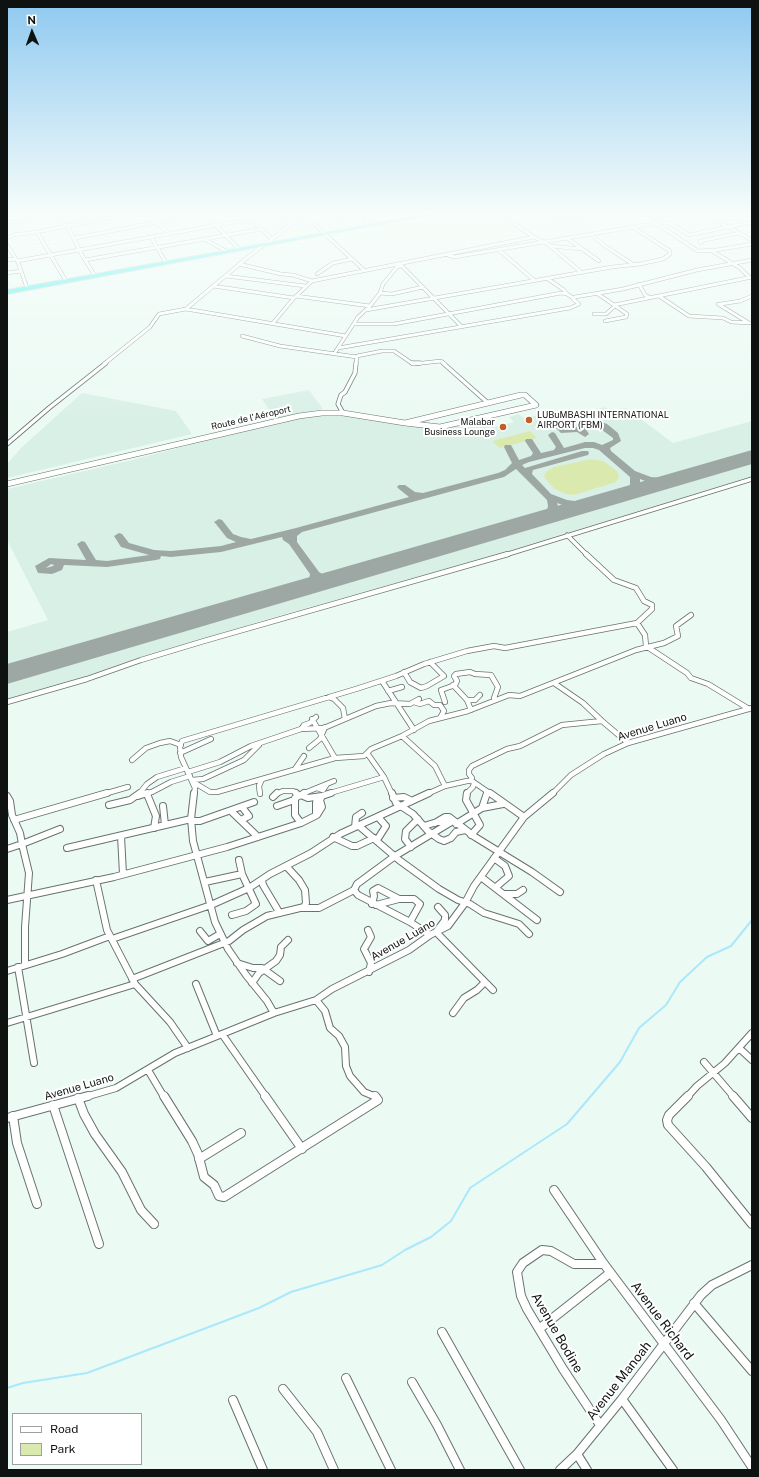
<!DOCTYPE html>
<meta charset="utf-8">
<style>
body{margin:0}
#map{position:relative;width:759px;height:1477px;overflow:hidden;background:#ecfaf4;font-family:"Public Sans",sans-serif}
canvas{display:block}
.frame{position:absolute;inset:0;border:8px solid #0e1311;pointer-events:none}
.legend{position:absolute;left:12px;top:1413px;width:130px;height:52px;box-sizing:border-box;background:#fff;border:1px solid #9fa1a0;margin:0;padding:5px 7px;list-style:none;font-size:12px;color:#0e1311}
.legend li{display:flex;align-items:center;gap:8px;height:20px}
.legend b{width:20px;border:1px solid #9fa1a0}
.north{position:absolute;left:12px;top:12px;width:40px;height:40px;-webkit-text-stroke:3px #fff;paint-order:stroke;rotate:358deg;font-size:11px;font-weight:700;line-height:16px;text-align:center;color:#0e1311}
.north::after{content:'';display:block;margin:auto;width:14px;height:18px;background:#0e1311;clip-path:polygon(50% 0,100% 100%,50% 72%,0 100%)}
</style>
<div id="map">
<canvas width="759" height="1477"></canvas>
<div class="frame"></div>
<ul class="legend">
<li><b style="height:5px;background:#fff"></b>Road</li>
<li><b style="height:11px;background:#daeaae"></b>Park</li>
</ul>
<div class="north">N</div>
</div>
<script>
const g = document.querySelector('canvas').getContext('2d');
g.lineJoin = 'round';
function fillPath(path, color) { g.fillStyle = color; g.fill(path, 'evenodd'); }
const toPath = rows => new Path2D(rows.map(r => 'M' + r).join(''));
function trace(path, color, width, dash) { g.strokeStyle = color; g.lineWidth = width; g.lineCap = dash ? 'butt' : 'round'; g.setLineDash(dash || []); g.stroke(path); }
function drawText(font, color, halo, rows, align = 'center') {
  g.font = font + ' "Public Sans",sans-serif'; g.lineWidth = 4; g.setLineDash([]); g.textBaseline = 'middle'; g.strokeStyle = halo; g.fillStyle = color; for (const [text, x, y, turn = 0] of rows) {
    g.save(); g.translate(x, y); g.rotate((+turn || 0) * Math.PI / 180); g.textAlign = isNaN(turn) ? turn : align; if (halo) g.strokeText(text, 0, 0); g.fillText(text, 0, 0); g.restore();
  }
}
const built = toPath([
 [538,213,600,213,605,216,558,225],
 [309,390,323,409,275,419,262,399],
 [82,393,176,411,192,434,7,478,7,464,22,447],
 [605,407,610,410,626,408,673,443,752,421,752,478,566,535,264,620,142,658,126,666,7,701,7,632,48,620,7,540,7,489,132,460,293,418,322,414,361,416,437,429,479,420,482,423,486,422,491,427,495,427,514,422,509,417,519,414,526,420,528,419,527,417,538,415,545,420,553,418,556,420]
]);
const green = toPath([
 [530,431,537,438,500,448,492,441],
 [591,459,603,461,617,471,619,477,616,482,574,495,566,494,555,489,550,484,544,477,546,472,554,467]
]);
const stream = toPath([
 [7,1388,23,1383,87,1373,259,1308,291,1292,382,1265,405,1250,431,1237,451,1221,470,1188,567,1124,620,1062,639,1028,666,1005,680,982,707,957,731,946,752,920]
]);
const taxiway = toPath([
 [599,421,607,424,618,433,621,441,610,448,611,451,635,471,651,477,674,479,676,481,674,483,650,483,640,479,640,485,632,494,621,498,618,497,616,495,618,493,626,490,630,485,630,477,599,450,593,448,585,448,529,462,522,465,525,468,582,451,588,451,589,453,588,455,533,470,532,474,551,494,567,500,591,503,593,505,591,507,565,506,557,503,558,506,554,513,542,521,536,521,534,519,536,517,547,510,548,506,547,500,516,469,504,477,302,532,297,536,297,542,319,572,324,575,338,577,339,579,334,582,319,581,311,589,307,590,302,587,309,580,310,574,289,544,283,540,282,537,221,552,171,557,161,556,160,559,156,560,107,567,64,565,62,570,52,574,38,573,35,566,49,558,86,560,77,544,82,541,85,542,96,560,107,561,149,555,121,547,114,536,119,533,122,534,129,543,154,550,171,551,221,546,236,542,227,538,216,524,214,522,219,519,222,520,233,534,241,537,251,539,296,528,409,497,399,489,397,487,399,485,405,485,415,492,423,493,498,473,505,470,512,463,504,447,505,445,511,445,519,460,531,456,533,453,525,441,526,439,532,439,541,453,554,450,556,447,548,435,552,432,555,433,564,448,585,442,594,442,602,445,613,440,613,438,598,427,585,428,589,434,585,437,577,432,561,433,554,426,555,424,562,423,569,428,576,427,582,423,599,421],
 [51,564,54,565,53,566,46,568,51,564]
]);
const runway = toPath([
 [752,450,752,464,7,684,7,664,752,450]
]);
const streetFar4 = toPath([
 [57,213,56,216,68,227,82,255,95,276],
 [204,213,239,249],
 [244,213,272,239],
 [273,213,291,225],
 [332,213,347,225],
 [357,213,370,225],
 [645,213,663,222],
 [702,213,752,240],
 [711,217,733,213],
 [156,222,169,233],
 [7,223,56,214],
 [314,224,365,271],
 [657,224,698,251,716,250,752,244],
 [37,232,66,281],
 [592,235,605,246,634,265],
 [534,237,549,245,582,273],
 [7,238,13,235,37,232,132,213],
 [75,238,204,213],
 [204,239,226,251],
 [568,239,599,261],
 [701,243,700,241,739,233],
 [7,245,18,262,27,288],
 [550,246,582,249],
 [499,250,535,281],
 [712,251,740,268,749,277],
 [448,255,454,257,663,222,671,224,689,235,752,222],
 [7,260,16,259],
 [85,260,262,229],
 [17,261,151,237],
 [166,263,151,237,251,219],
 [239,264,281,274,293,275,312,281],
 [400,264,461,326],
 [7,273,21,271],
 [317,274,333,263,352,259],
 [226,276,305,286],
 [548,279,564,290,567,294],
 [639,284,645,295,649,297],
 [213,286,294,298],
 [380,293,392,294,423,287],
 [598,294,627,314,626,317,605,321],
 [296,296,370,306],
 [659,296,689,316,723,318,731,322,752,323],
 [718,304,749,323],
 [721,304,740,301,752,296],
 [614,305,752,277],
 [186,309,346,336],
 [366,310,612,267,640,264,663,259,670,254,670,251,634,228],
 [594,314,606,314,615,306],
 [273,323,294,298,312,281,534,237,498,213],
 [354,324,394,324,561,293,567,294,573,298],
 [242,336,280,346,357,357],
 [338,348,570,308,579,304,573,299,575,297,623,289,697,270,752,260],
 [334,354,358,317,370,306,380,293,383,284,397,267,401,266],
 [104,364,150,327,159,314,186,309,248,257,306,213],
 [356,364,357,356,382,351,394,351,413,364,441,361,445,364]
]);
const streetFar3 = toPath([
 [412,363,420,363],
 [443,363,488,403],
 [343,413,338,404,341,395,345,392,355,373,356,363],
 [7,444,49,408,106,363],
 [567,535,587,555],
 [505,555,752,479]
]);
const streetFar2 = toPath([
 [586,554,614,580,636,588,644,601,652,605,652,609,637,623,645,635,646,646,687,673,691,678,708,684,749,709],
 [404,672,410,682,421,688,427,686,444,676,430,662],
 [382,681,414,730],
 [554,683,583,703,602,721],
 [453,685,467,700,471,710],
 [388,691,402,687],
 [329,697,334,699,343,708,345,719],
 [467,700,475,700,480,695],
 [7,702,87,679,141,660,204,641,508,554],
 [414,702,420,704,429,701,434,705,440,705,444,711,440,718],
 [445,702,441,690,455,685,457,681,454,676,456,674,470,672,475,674,491,675,498,687,494,698,495,700],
 [312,719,335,758],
 [301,729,304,725,310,723,316,717],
 [402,736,435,766,445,786],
 [309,748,320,739,325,727],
 [180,753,211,739],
 [367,753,384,777,392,794],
 [132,760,146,748,160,743,170,741,181,745],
 [295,769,304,756],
 [188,772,220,762,251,746,301,729,324,728,376,706,391,703,410,704,419,699],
 [192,780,203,779,244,760,259,745],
 [470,781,472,778,469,774,469,770,472,766,507,749,520,746,562,725,602,721,628,743],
 [193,782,210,792,217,792,335,758,364,756,371,749,402,736,429,721,468,711,509,695,520,696,636,650,664,643,678,636,676,626,691,615],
 [317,788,323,790,327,784],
 [487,792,487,794],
 [104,794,128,787],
 [139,794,147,784,157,777,186,768],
 [144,794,152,792,171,782,190,776],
 [194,794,195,788,181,757,180,746,182,741,356,689,396,676,424,664,467,651,494,646,505,648,637,623],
 [260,794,259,786,262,779],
 [276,794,283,791,293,791,297,794],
 [302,794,334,781],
 [327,794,384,777],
 [427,794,445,786,467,781,472,781,491,794],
 [466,794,473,787,474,783],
 [552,794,571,775,604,754,628,743,752,708]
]);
const streetFar1 = toPath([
 [194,793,191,819,193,841,215,922,228,949,246,975,267,1001,274,1013],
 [296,793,298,795],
 [392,793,396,803,413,814,428,831,439,839,444,841,451,838,456,832,465,830],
 [467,793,466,800,480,825,471,835],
 [490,793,524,817],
 [147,794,156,816,154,828],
 [301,795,304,793],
 [7,796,10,801,12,815,20,833,22,844,60,829],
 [138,796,147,793],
 [273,797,277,793],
 [393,798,404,797,412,801],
 [109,805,130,800,140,793],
 [163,806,165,825],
 [277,806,294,800],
 [482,808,487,793],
 [231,811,258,837],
 [316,815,316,802,320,798],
 [14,820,107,793],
 [241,820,249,816,242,807],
 [301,823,295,815,295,798,301,795,308,798,322,796],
 [435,823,445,817,449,817,475,837,532,872,560,892],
 [456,824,482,808,503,804],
 [359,826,399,860,439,889,458,900,470,904,484,913,519,924,529,934],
 [424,826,437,822,450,822],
 [355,827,356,817,362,813],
 [121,836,123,874],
 [333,837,352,846,357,846,374,838],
 [377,840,386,826,378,817],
 [411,847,405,839,406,831,418,819],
 [67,848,191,819,194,821,200,821,254,802],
 [7,849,22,844,29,873,25,927,25,965],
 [494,858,505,866,509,876,496,887],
 [481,877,537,920],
 [96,880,107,930,135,984,170,1022,188,1048],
 [262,880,263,885,279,912],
 [205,882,242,874],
 [505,894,517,894,523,890],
 [7,900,114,877,227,847,301,823,317,815,322,807,320,800,322,796,331,793],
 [372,904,374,896,373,891,378,888,399,899,414,899,420,904,410,922],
 [376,905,399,899],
 [438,907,445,915,445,920,436,932,493,990],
 [301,908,319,908,354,890],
 [232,915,246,911,256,904,242,874,239,860],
 [368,930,371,937,364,949,371,963,369,972],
 [200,931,208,941,220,934],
 [430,935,410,922,358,895,354,890,357,884,395,856,453,821],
 [112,939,211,905,249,888,270,874,311,853,340,834,429,793],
 [237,963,253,968,262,968,280,981],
 [18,967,34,1063],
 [7,971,62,954,110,936],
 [132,979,229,941,243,930,267,916,304,907,306,903,305,890,299,880,287,867],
 [252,983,259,973,276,961,280,955,281,947,288,940],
 [196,984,217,1036],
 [316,1000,325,1011,330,1028,339,1036,345,1047,346,1066,350,1076,364,1092,376,1097],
 [453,1013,464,998,477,990,485,982],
 [7,1023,135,984],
 [222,1034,266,1097],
 [739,1048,752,1060],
 [704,1062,734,1097],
 [148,1070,164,1097],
 [85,1097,116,1088,175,1053,274,1013,316,1000,332,989,409,950,430,935,448,926,465,903,474,886,524,817,553,793],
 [687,1097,697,1086,725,1063,752,1033]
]);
const street = toPath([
 [164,1096,192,1141,198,1154,204,1177,214,1185,219,1196,224,1197,378,1100,375,1096],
 [265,1096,302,1149],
 [688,1096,669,1115,667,1120,668,1125,706,1167,752,1224],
 [733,1096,752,1118],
 [78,1098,84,1114,95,1134,122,1172,141,1210,154,1224],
 [53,1105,99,1244],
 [13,1116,17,1143,37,1204],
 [7,1118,88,1096],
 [199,1159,241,1133],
 [554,1190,604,1264,721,1420,752,1467],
 [694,1303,752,1371],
 [539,1329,610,1273],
 [442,1332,520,1470],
 [346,1378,391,1470],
 [412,1382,437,1425,460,1470],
 [283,1389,317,1432,334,1470],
 [622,1399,673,1470],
 [233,1400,263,1470],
 [600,1425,563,1369,527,1309,521,1296,517,1272,523,1263,542,1250,551,1251,574,1264,604,1264],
 [577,1454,587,1470],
 [560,1470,577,1454,622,1399,701,1295,712,1285,752,1265]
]);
const secondary = toPath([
 [521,395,525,395,536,405,440,427,405,423,521,395],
 [7,484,299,416,322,413,343,413,405,423]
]);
const highway = toPath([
 [433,213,441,213,7,294,7,290,433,213]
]);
const markers = [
 [529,420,4,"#c25e27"],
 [503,427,4,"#c25e27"]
];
const farPoinames = [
 ["LUBuMBASHI INTERNATIONAL",537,415],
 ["AIRPORT (FBM)",537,425],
 ["Malabar",495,422,"right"],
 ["Business Lounge",495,432,"right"]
];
const farStreetnames = [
 ["Route de l'Aéroport",251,418,-13]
];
const streetNames = [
 ["Avenue Luano",652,727,-17],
 ["Avenue Luano",403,940,-30],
 ["Avenue Luano",79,1087,-16]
];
const nearStreetnames = [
 ["Avenue Richard",662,1321,53],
 ["Avenue Bodine",557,1333,60],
 ["Avenue Manoah",619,1381,-52]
];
fillPath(built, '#d9f0e7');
fillPath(green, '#daeaae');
trace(stream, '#abe8fb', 2);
fillPath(taxiway, '#9da8a4');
fillPath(runway, '#9da8a4');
trace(streetFar4, '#67736e', 4);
trace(streetFar3, '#67736e', 5);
trace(streetFar2, '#67736e', 6);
trace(streetFar1, '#67736e', 8);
trace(street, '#67736e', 10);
trace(secondary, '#67736e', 6);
trace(highway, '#d4d5d4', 2);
trace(streetFar4, '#fff', 3);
trace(streetFar3, '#fff', 3.5);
trace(streetFar2, '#fff', 4.5);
trace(streetFar1, '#fff', 6);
trace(street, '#fff', 8);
trace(secondary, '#fff', 5);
fillPath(highway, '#42f0ee');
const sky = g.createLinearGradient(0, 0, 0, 419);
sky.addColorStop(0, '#8fc9f0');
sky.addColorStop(0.51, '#f6fdfa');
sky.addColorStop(1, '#f6fdfa00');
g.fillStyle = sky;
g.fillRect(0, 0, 759, 419);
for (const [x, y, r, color] of markers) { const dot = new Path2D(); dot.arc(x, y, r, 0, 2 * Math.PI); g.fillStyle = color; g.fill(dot); trace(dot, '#fff', 1.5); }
drawText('9px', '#0e1311', '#fff', farPoinames, 'left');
drawText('9px', '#0e1311', '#fff', farStreetnames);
drawText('11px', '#0e1311', '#fff', streetNames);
drawText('13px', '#0e1311', '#fff', nearStreetnames);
</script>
